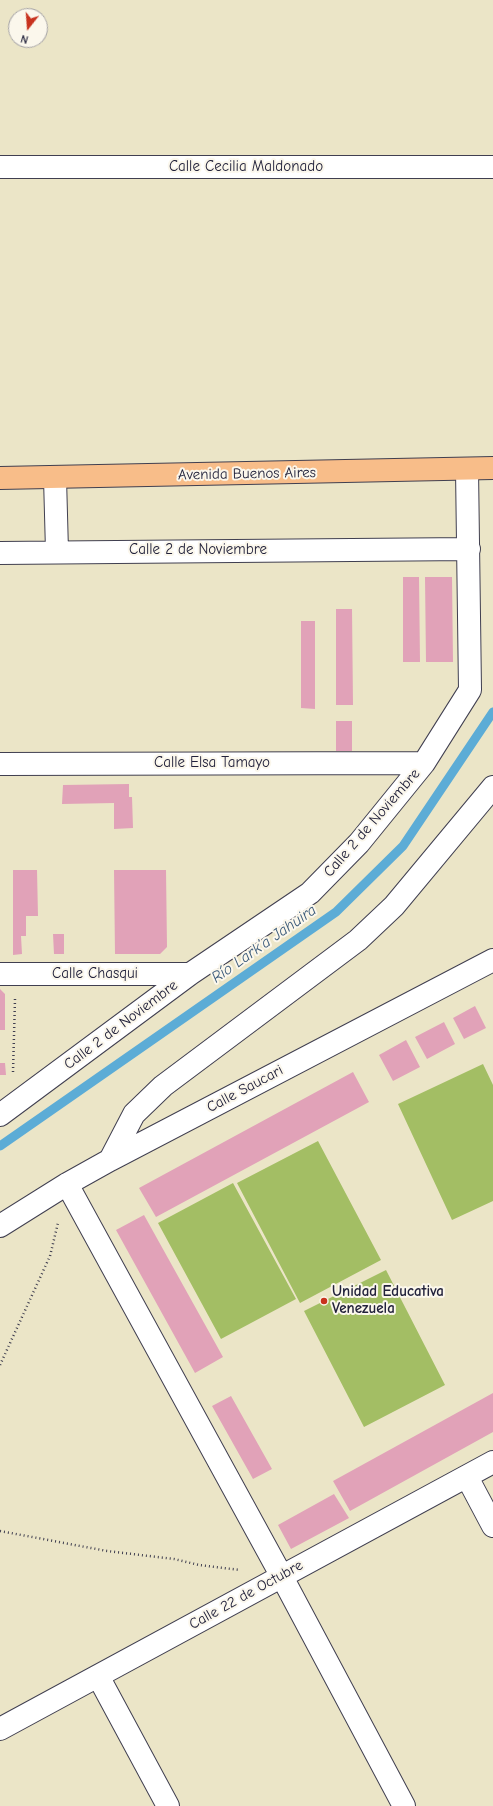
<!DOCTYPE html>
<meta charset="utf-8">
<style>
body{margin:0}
#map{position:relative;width:493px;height:1806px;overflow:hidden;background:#ebe5c7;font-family:"Comic Neue",sans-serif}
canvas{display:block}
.north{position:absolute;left:8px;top:8px;width:40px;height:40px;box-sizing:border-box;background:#fbf7ec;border:1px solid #a4a2a5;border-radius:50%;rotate:197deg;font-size:11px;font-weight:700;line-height:16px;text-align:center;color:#22223b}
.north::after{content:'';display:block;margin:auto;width:14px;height:18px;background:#c8321e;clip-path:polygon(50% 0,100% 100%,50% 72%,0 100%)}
</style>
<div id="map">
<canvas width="493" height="1806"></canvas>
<div class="north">N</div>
</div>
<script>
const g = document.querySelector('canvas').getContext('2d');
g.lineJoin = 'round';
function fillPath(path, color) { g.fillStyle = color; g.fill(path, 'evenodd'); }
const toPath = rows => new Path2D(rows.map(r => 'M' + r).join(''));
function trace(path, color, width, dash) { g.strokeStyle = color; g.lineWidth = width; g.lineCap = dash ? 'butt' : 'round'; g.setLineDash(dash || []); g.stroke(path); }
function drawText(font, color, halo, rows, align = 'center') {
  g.font = font + ' "Comic Neue",sans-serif'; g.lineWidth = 4; g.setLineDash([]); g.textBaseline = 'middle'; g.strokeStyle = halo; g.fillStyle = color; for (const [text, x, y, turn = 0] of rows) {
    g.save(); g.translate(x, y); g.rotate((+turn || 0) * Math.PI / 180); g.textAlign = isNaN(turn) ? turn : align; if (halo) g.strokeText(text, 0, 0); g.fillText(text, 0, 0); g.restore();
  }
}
const green = toPath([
 [483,1064,493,1085,493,1201,452,1220,398,1104],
 [318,1141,381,1260,300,1303,237,1183],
 [233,1183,296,1299,221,1339,158,1223],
 [386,1270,445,1385,364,1427,304,1311]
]);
const stream = toPath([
 [0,1146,336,912,403,846,493,712]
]);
const building = toPath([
 [403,577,419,577,420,662,403,662],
 [425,577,452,577,453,662,426,662],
 [336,609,352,609,353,705,336,705],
 [301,621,315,621,315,709,301,708],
 [336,721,352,721,352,751,336,751],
 [129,784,129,797,132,797,133,828,114,829,114,803,62,804,63,785],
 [13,870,37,870,38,916,26,916,26,936,21,936,22,954,13,955],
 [114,870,166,870,167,947,160,954,115,954],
 [53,934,64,934,64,954,54,954],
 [0,989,5,994,5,1030,0,1030],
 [475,1006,486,1028,464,1039,453,1018],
 [444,1022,455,1044,427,1059,415,1037],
 [406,1040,420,1067,393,1081,379,1055],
 [0,1063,5,1063,6,1075,0,1075],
 [353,1072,369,1102,156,1217,139,1188],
 [144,1215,223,1357,195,1373,116,1230],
 [493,1393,493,1432,350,1511,333,1481],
 [231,1396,272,1469,253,1479,212,1406],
 [334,1494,349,1518,291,1549,278,1525]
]);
const path = toPath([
 [13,1072,15,999],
 [0,1365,50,1256,58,1223],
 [0,1531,107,1551,174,1559,199,1565,240,1570]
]);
const street = toPath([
 [0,167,493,167],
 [55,478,57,551],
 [0,553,469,549],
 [0,764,424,763],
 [0,974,190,974],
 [0,1115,190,974,310,893,359,843,424,763,470,690,467,469],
 [110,1160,134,1114,163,1086,358,940,394,906,493,787],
 [67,1184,281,1575,404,1806],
 [0,1226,67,1184,110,1160,493,960],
 [467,1477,493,1526],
 [98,1676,168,1806],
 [0,1729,493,1462]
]);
const highway = toPath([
 [0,478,493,468]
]);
const markers = [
 [324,1301,4,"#c8321e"]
];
const streetNames = [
 ["Calle Cecilia Maldonado",246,167],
 ["Avenida Buenos Aires",247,474,-1],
 ["Calle 2 de Noviembre",198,550],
 ["Calle Elsa Tamayo",212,763],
 ["Calle 2 de Noviembre",372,823,-49],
 ["Calle Chasqui",95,974],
 ["Calle 2 de Noviembre",121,1025,-37],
 ["Calle Saucari",245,1089,-28],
 ["Calle 22 de Octubre",246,1595,-29]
];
const poiNames = [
 ["Unidad Educativa",332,1292],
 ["Venezuela",332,1309]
];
const waterNames = [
 ["Río Lark’a Jahuira",264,944,-35]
];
fillPath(green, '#a3be64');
trace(stream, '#5cacd6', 9);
fillPath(building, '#e1a2b8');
trace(street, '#403f50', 24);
trace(highway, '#403f50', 24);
trace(path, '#403f50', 2.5, [1, 3]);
trace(street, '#fff', 22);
trace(highway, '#f8bd89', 22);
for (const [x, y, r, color] of markers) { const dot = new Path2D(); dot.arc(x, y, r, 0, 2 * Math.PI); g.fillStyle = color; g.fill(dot); trace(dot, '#fbf7ec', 1.5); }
drawText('15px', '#22223b', '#fbf7ec', streetNames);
drawText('bold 15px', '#22223b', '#fbf7ec', poiNames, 'left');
drawText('italic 16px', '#395979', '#fbf7ec', waterNames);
</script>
